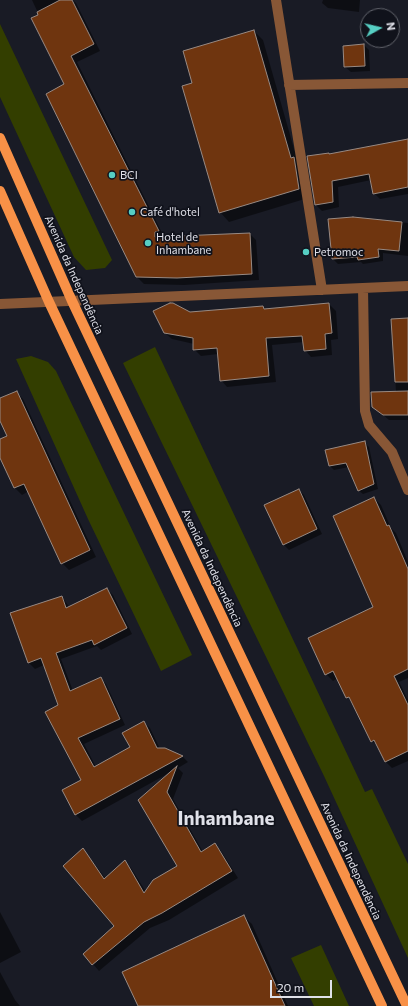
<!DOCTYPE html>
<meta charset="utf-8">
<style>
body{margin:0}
#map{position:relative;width:408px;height:1006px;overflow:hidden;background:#191b25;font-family:Commissioner,sans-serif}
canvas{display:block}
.north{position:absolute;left:360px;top:8px;width:40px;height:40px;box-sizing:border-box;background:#10121b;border:1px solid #63656d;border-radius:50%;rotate:82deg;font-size:11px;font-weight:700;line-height:16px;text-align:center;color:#e0e1e9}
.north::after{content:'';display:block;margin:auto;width:14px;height:18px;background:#56cec3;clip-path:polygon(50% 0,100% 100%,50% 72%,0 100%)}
.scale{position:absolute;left:270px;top:980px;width:62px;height:18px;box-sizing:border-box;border:2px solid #e0e1e9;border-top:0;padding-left:5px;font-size:12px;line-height:14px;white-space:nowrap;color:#e0e1e9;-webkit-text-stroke:3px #10121b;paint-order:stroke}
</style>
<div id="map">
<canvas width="408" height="1006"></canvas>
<div class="north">N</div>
<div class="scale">20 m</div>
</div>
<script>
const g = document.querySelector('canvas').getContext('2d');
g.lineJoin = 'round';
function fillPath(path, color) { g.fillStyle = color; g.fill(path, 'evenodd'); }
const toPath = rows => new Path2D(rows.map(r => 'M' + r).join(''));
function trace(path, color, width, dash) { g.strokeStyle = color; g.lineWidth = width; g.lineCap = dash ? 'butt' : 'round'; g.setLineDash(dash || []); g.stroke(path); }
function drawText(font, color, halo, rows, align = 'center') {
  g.font = font + ' Commissioner,sans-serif'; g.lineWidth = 3.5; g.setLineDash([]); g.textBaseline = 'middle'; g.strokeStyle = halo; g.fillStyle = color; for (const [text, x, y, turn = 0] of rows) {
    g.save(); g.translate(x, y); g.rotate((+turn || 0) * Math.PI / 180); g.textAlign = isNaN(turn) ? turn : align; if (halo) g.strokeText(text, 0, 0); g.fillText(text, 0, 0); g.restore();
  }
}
const green = toPath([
 [0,24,112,260,105,268,86,270,74,257,0,97],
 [155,347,365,792,372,789,408,864,408,958,324,776,123,363],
 [31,356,48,362,56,371,192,655,161,671,88,519,16,359],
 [321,945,349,1006,314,1006,291,958]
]);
const shadow = toPath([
 [32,0,73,0,76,3,100,51,77,62,164,237,250,234,256,240,259,280,184,285,144,284,137,277,39,15],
 [323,0,360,0,359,12,328,8,322,3],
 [254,31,263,40,308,198,229,222,220,212,194,84],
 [364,45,369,50,370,71,351,72,345,67],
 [408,140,408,194,380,199,374,193,371,180,338,187,339,207,322,211,316,205,330,155],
 [390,221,408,223,408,256,383,253,383,261,363,264,361,262,338,264,333,259,330,226],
 [329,304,336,311,338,339,331,340,332,355,311,357,305,350,304,342,272,345,276,382,227,387,221,380,218,354,201,356,194,349,194,344,172,339,165,333,190,313,263,307,266,310],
 [408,319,408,420,389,420,373,406,396,392,392,320],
 [16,392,23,399,96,557,69,570,62,563,29,491,22,495,15,488,0,456,0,440,8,437,0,419,0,399],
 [364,442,369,447,378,489,363,494,358,490,349,467,334,470,330,466],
 [299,490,304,495,322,534,289,550,284,545],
 [374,498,381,505,391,528,396,533,408,562,408,678,399,682,408,700,408,761,392,768,386,762,379,747,372,741,338,678,333,681,326,674,374,608],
 [107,589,113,595,132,634,101,650,97,646,61,659,73,691,100,678,106,684,125,725,84,744,96,767,131,748,144,722,150,728,160,749,183,757,188,762,178,768,183,773,173,799,203,852,215,844,221,851,238,878,169,920,150,928,99,971,93,964,115,926,83,849,106,879,125,861,131,868,146,892,178,866,140,800,169,773,82,821,76,815,63,791,82,781,44,665,35,669,29,663,62,597,70,608],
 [0,912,21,952,0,963],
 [244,917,252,924,288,1006,139,1006],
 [0,972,15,1000,20,1006,0,1006]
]);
const building = toPath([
 [60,0,72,0,94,44,71,56,159,231,155,232,155,237,250,233,252,274,177,278,136,277,46,94,64,84,31,18,38,15,37,12,60,0],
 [254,30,291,158,294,157,299,189,219,213,182,86,192,83,183,51,254,30],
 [364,44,365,66,344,67,343,46,364,44],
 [408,139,408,187,373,194,369,174,332,181,333,202,315,205,307,156,329,153,329,154,408,139],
 [353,217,402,222,399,251,378,249,379,257,358,260,357,257,332,259,328,219,353,217],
 [170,303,173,303,190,312,263,306,264,309,329,303,332,333,325,334,326,349,304,351,302,336,266,338,269,376,220,381,217,348,193,350,193,338,164,333,153,311,170,303],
 [408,318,408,382,395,382,391,319,408,318],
 [17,391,90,550,61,564,24,484,14,488,0,458,0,439,7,436,0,421,0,398,17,391],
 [408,391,408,415,383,415,372,407,371,392,408,391],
 [365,441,374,484,358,491,346,463,329,466,325,450,365,441],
 [299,489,317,529,283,545,264,505,299,489],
 [374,497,387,526,389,525,408,569,408,669,394,676,408,705,408,751,385,762,374,740,371,742,349,697,346,698,333,671,325,675,308,638,373,607,333,516,374,497],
 [107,588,127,628,94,645,92,640,56,653,70,691,101,677,120,719,78,738,94,767,130,747,122,733,144,721,157,748,165,748,183,756,75,815,62,790,81,780,45,712,58,705,41,658,28,663,10,613,62,596,66,608,107,588],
 [177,766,167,792,201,852,215,843,232,871,162,913,144,922,92,965,83,954,114,926,63,866,83,848,104,879,125,860,144,893,153,880,177,866,138,800,177,766],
 [244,915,285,1006,138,1006,122,972,244,915]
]);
const minor = toPath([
 [276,0,322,290],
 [289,85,408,83],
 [363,288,365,411,369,425,392,452,408,490],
 [0,304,408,286]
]);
const major = toPath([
 [0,138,72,301,407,1006],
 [0,191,49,302,382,1006]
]);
const markers = [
 [112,175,4,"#56cec3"],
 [132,212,4,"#56cec3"],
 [148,243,4,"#56cec3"],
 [306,252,4,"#56cec3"]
];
const poiNames = [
 ["BCI",120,175],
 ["Café d'hotel",140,212],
 ["Hotel de",156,237],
 ["Inhambane",156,250],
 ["Petromoc",314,252]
];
const streetNames = [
 ["Avenida da Independência",74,275,66],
 ["Avenida da Independência",212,568,65],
 ["Avenida da Independência",351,861,65]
];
const townNames = [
 ["Inhambane",226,819]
];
fillPath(green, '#333e00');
fillPath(shadow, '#0007');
fillPath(building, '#6f350f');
trace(building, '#988a83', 1);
trace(minor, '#885736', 10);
trace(major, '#f89147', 10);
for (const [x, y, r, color] of markers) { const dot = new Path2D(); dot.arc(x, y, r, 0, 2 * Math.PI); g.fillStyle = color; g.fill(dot); trace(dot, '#10121b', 1.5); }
drawText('11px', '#e0e1e9', '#10121b', poiNames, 'left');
drawText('11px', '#e0e1e9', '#10121b', streetNames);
drawText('bold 19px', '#e0e1e9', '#10121b', townNames);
</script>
